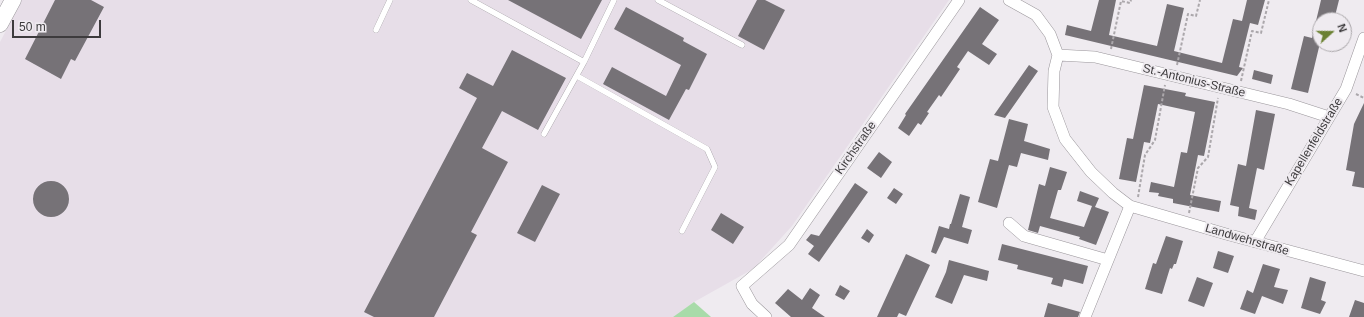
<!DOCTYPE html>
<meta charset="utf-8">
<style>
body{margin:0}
#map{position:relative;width:1364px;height:317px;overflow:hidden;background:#efebf0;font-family:Arial,sans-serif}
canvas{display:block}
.north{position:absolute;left:1312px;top:12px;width:40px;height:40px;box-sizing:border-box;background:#efebf0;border:1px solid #a8a5a8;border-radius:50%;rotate:69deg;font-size:11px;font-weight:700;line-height:16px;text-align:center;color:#3d3b3d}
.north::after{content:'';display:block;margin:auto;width:14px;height:18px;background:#6b8132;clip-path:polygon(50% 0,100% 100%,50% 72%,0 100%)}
.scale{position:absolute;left:12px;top:20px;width:89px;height:18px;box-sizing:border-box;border:2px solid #3d3b3d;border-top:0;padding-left:5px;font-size:12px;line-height:14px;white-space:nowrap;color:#3d3b3d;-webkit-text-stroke:3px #efebf0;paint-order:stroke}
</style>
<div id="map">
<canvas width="1364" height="317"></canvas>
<div class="north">N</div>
<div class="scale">50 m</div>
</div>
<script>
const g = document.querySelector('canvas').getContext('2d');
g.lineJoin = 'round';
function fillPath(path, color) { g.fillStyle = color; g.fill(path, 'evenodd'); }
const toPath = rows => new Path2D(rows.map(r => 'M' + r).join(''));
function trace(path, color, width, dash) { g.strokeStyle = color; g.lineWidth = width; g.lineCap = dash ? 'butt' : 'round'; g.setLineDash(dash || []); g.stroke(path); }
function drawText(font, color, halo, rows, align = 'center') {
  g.font = font + ' Arial,sans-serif'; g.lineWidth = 4; g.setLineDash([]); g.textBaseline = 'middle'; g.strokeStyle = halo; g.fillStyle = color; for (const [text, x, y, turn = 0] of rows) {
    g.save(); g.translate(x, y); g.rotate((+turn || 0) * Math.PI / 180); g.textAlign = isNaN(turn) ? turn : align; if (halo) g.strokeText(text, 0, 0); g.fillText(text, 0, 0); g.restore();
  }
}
const built = toPath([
 [22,0,949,0,792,226,753,269,694,302,673,317,0,317,0,42]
]);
const green = toPath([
 [694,302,711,317,673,317]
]);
const building = toPath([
 [55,0,91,0,104,7,75,61,71,59,61,79,25,59],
 [508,0,602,0,581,39],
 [757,0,765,0,785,10,764,50,738,36],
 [1099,0,1116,0,1109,35,1157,46,1167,4,1184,8,1174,51,1222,63,1233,19,1242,21,1247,0,1265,0,1258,25,1250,23,1239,67,1243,68,1237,76,1065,35,1067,25,1091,31],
 [1321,0,1339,0,1334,20,1320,20,1320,43,1308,93,1291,89,1304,36,1312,38],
 [626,7,684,38,683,41,707,54,689,90,686,89,669,120,603,84,612,67,666,96,681,65,614,29],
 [980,7,999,20,982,44,997,54,989,65,968,51,957,67,960,69,941,97,939,95,927,112,929,113,921,125,918,123,909,136,898,128,906,115,905,114],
 [512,50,566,78,538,130,502,111,482,148,508,162,471,232,477,235,434,317,374,317,364,312,477,98,459,88,467,73,493,86],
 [1029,65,1038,71,1005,118,994,115],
 [1254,70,1273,75,1271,84,1252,79],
 [1144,85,1186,93,1185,96,1215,102,1204,156,1198,155,1190,195,1221,201,1219,212,1173,203,1173,199,1158,196,1159,193,1149,192,1151,182,1174,187,1181,152,1187,153,1195,112,1158,104,1150,143,1144,142,1136,182,1119,179,1127,138,1133,139],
 [1364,103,1364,188,1352,186,1355,172,1346,170,1354,124],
 [1256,110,1275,114,1264,170,1257,168,1249,208,1257,210,1255,220,1238,216,1239,207,1230,205,1238,164,1246,166],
 [1009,119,1028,124,1024,141,1050,149,1048,160,1021,153,1017,167,1009,165,997,208,978,202,990,159,998,161],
 [879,152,892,162,881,178,867,168],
 [1050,167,1067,172,1061,190,1058,190,1050,218,1084,227,1092,206,1077,201,1080,191,1099,198,1095,207,1109,212,1096,245,1079,239,1080,237,1040,226,1038,233,1028,230,1039,184,1045,186],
 '33 199a18 18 0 1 1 36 0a18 18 0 1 1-36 0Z',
 [855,183,868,192,819,262,808,254,814,246,806,240,811,234,819,236],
 [542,185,560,194,535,242,517,233],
 [894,188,903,194,896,204,887,198],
 [960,194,970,197,962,227,972,230,968,244,944,237,936,254,931,252,939,226,949,229,950,224,951,224],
 [721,213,744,227,733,244,711,230],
 [867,229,874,235,869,243,861,238],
 [1166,236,1183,241,1176,264,1174,264,1172,269,1170,268,1162,294,1145,289,1153,263,1156,264],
 [1002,244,1088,266,1083,284,1064,279,1062,287,1051,284,1053,278,1017,269,1018,265,998,260],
 [1218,251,1234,256,1228,273,1213,268],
 [906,254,930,265,906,316,899,313,897,317,877,317],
 [949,260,989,271,987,281,964,275,952,304,935,297,946,272],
 [1263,264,1280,269,1274,287,1288,290,1283,304,1262,296,1255,314,1240,309,1247,290,1253,293],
 [1197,277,1213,283,1204,307,1188,301],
 [1310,277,1326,282,1321,300,1326,302,1320,314,1301,308],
 [840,285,850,291,844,300,835,295],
 [810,288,820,295,812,308,825,317,791,317,775,303,788,289,802,300],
 [1355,300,1364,303,1364,317,1349,317],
 [1048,303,1080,312,1078,317,1044,317]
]);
const path = toPath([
 [1111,49,1121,1,1130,3,1131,0],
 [1177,65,1188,14,1196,16,1200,0],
 [1241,81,1252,31,1261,33,1269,0],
 [1356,94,1364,98],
 [1138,197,1145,155,1155,140,1165,85],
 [1189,213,1198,168,1208,157,1218,98]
]);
const service = toPath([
 [471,0,584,62,544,134],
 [658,0,742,45],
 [376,30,390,0],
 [584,62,614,0],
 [577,76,707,149,715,167,682,231]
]);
const minor = toPath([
 [1009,0,1036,15,1050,34,1058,55,1054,71,1053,107,1065,139,1091,172,1113,193,1130,206,1226,234,1364,271],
 [1058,55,1095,57,1289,104,1329,117],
 [1009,223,1024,236,1108,260],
 [1255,242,1346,89,1364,38],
 [766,317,752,304,742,286,789,245,959,0],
 [1085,317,1130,206]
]);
const secondary = toPath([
 [0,24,13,0]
]);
const streetNames = [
 ["St.-Antonius-Straße",1194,81,14],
 ["Kapellenfeldstraße",1314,142,-59],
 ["Kirchstraße",856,148,-55],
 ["Landwehrstraße",1247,240,16]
];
fillPath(built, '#e7dee8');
fillPath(green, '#a8dba9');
fillPath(building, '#767277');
trace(service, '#9a969b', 6);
trace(minor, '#9a969b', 12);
trace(secondary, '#9a969b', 17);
trace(path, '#aba7ab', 2, [3, 2]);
trace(service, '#fff', 5.5);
trace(minor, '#fff', 11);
trace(secondary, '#fff', 16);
drawText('12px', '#3d3b3d', '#efebf0', streetNames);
</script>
